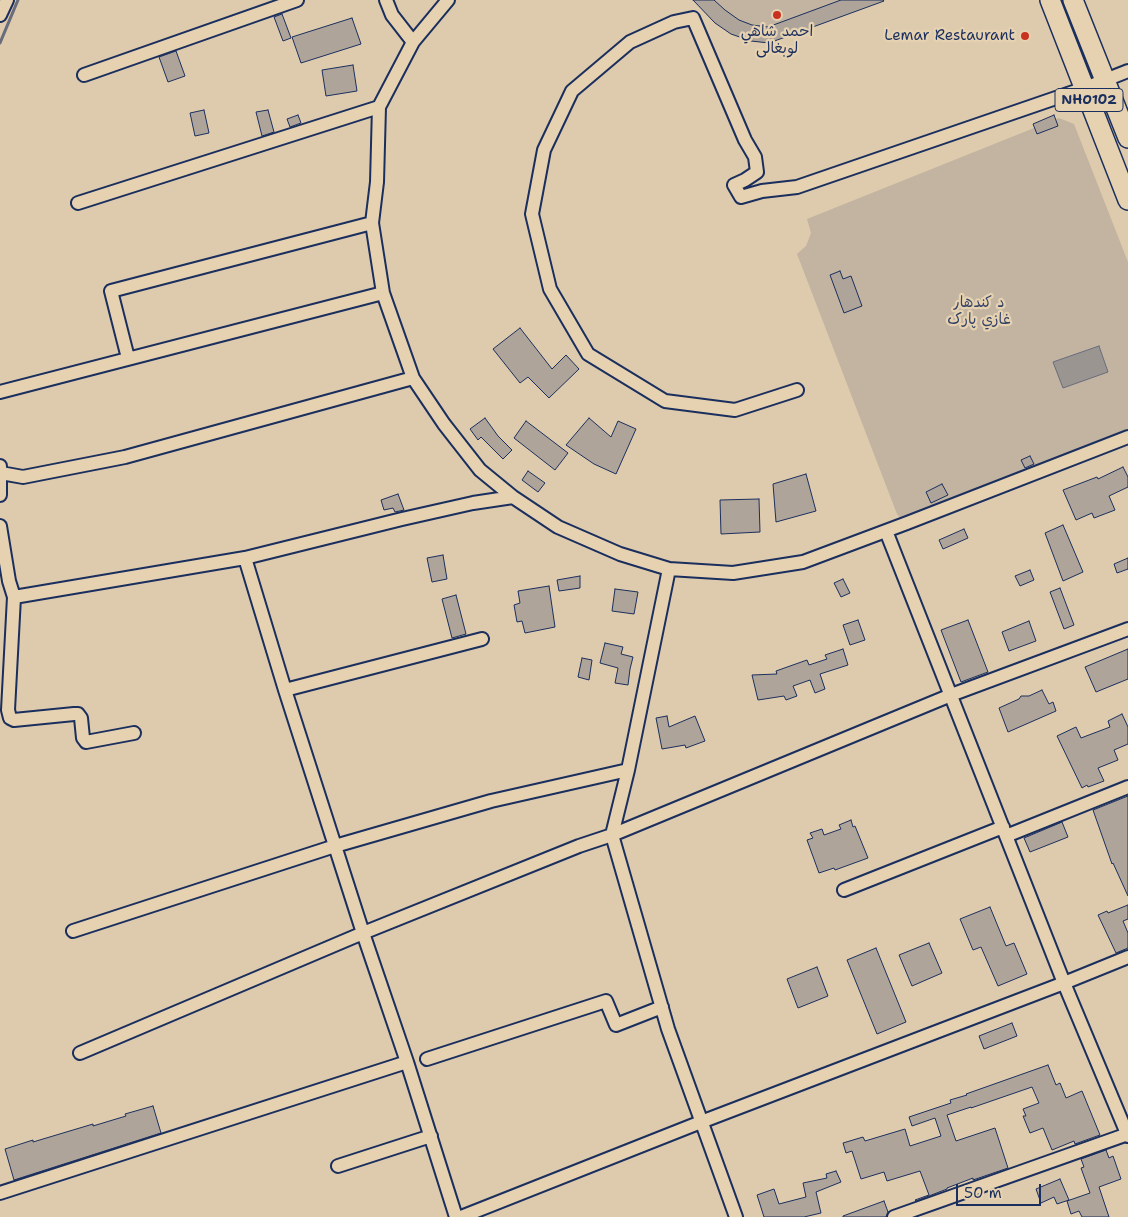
<!DOCTYPE html>
<meta charset="utf-8">
<style>
body{margin:0}
#map{position:relative;width:1128px;height:1217px;overflow:hidden;background:#decbad;font-family:"Shantell Sans",sans-serif}
canvas{display:block}
.scale{position:absolute;left:956px;top:1184px;width:85px;height:22px;box-sizing:border-box;border:2px solid #1b2f5e;border-top:0;padding-left:6px;font-size:15px;line-height:18px;white-space:nowrap;color:#1b2f5e;-webkit-text-stroke:4px #e6d2b0;paint-order:stroke}
</style>
<div id="map">
<canvas width="1128" height="1217"></canvas>
<div class="scale">50 m</div>
</div>
<script>
const g = document.querySelector('canvas').getContext('2d');
g.lineJoin = 'round';
function fillPath(path, color) { g.fillStyle = color; g.fill(path, 'evenodd'); }
const toPath = rows => new Path2D(rows.map(r => 'M' + r).join(''));
function trace(path, color, width, dash) { g.strokeStyle = color; g.lineWidth = width; g.lineCap = dash ? 'butt' : 'round'; g.setLineDash(dash || []); g.stroke(path); }
function drawText(font, color, halo, rows, align = 'center') {
  g.font = font + ' "Shantell Sans","Playpen Sans Arabic",sans-serif'; g.lineWidth = 4.5; g.setLineDash([]); g.textBaseline = 'middle'; g.strokeStyle = halo; g.fillStyle = color; for (const [text, x, y, turn = 0] of rows) {
    g.save(); g.translate(x, y); g.rotate((+turn || 0) * Math.PI / 180); g.textAlign = isNaN(turn) ? turn : align; if (halo) g.strokeText(text, 0, 0); g.fillText(text, 0, 0); g.restore();
  }
}
const green = toPath([
 [696,0,886,0,769,43,751,41,731,34,715,23,700,7],
 [1059,118,1074,124,1128,262,1128,429,906,519,901,519,897,514,797,254,806,246,811,233,807,219]
]);
const water = toPath([
 [1099,346,1108,372,1063,388,1053,362,1099,346]
]);
const stream = toPath([
 [0,43,18,0]
]);
const building = toPath([
 [693,0,714,0,725,10,739,20,752,25,768,27,841,0,883,0,884,1,769,43,751,41,731,34,715,23,693,0],
 [282,14,291,38,283,41,274,17,282,14],
 [352,18,361,44,301,63,292,37,352,18],
 [176,51,185,76,168,82,159,57,176,51],
 [353,65,357,91,326,96,322,70,353,65],
 [204,110,209,133,195,136,190,113,204,110],
 [268,110,274,132,262,136,256,112,268,110],
 [298,115,301,123,290,127,287,119,298,115],
 [1054,115,1058,126,1037,134,1033,124,1054,115],
 [840,271,843,279,851,276,862,306,844,313,830,275,840,271],
 [520,328,552,369,566,355,579,369,549,398,528,377,520,383,493,349,520,328],
 [485,418,498,436,512,450,503,459,481,437,478,440,470,429,485,418],
 [589,418,611,437,618,421,636,429,616,474,594,464,566,445,589,418],
 [526,421,568,453,555,470,514,438,526,421],
 [1030,456,1034,464,1025,468,1021,460,1030,456],
 [1123,467,1128,477,1128,487,1109,496,1115,510,1094,518,1092,513,1076,520,1063,490,1097,477,1098,479,1123,467],
 [528,471,545,483,538,492,522,480,528,471],
 [806,474,816,511,776,522,773,484,806,474],
 [942,484,948,495,931,503,926,492,942,484],
 [398,494,404,510,395,512,393,508,384,510,381,500,398,494],
 [759,499,760,532,721,534,720,500,759,499],
 [1063,525,1083,572,1063,581,1045,533,1063,525],
 [964,529,968,538,943,549,939,540,964,529],
 [443,555,447,579,432,582,427,558,443,555],
 [1128,558,1128,569,1117,573,1114,564,1128,558],
 [1030,570,1034,580,1020,586,1015,576,1030,570],
 [580,576,580,588,559,591,557,580,580,576],
 [843,579,850,593,841,597,834,583,843,579],
 [549,586,555,627,525,633,522,621,517,622,514,605,520,603,518,591,549,586],
 [1060,588,1074,625,1064,629,1050,592,1060,588],
 [615,589,638,592,634,614,612,611,615,589],
 [456,595,466,634,452,638,442,599,456,595],
 [858,620,865,640,850,645,843,625,858,620],
 [968,620,988,672,961,682,941,630,968,620],
 [1029,621,1036,641,1009,651,1002,632,1029,621],
 [605,643,623,647,621,654,633,657,630,669,628,685,615,683,618,668,600,663,605,643],
 [843,649,848,665,820,674,825,689,815,693,810,680,793,686,797,696,786,700,784,696,758,700,752,675,777,674,776,671,807,660,809,665,827,659,825,655,843,649],
 [1128,649,1128,679,1096,692,1085,667,1128,649],
 [582,658,592,660,589,680,578,677,582,658],
 [1042,690,1049,704,1053,702,1056,711,1008,732,999,708,1019,699,1021,696,1029,696,1042,690],
 [1122,714,1128,727,1128,744,1114,750,1118,760,1098,768,1104,781,1088,787,1087,785,1082,788,1057,736,1076,727,1081,738,1110,727,1108,721,1122,714],
 [667,716,669,727,695,716,705,741,686,748,685,745,662,749,656,718,667,716],
 [1128,796,1128,896,1113,863,1112,864,1093,810,1128,796],
 [851,820,853,827,855,826,868,858,835,870,834,868,819,873,807,840,813,838,810,833,822,829,824,835,841,829,839,825,851,820],
 [1062,822,1068,837,1030,852,1024,838,1062,822],
 [1128,905,1128,919,1123,921,1128,933,1128,948,1116,953,1098,915,1107,911,1108,913,1128,905],
 [990,907,1006,946,1014,943,1027,974,998,986,981,947,973,950,960,919,990,907],
 [929,943,942,973,912,986,899,955,929,943],
 [876,948,906,1022,877,1034,847,960,876,948],
 [817,967,828,996,798,1008,787,979,817,967],
 [1012,1023,1017,1036,984,1049,979,1036,1012,1023],
 [1048,1065,1056,1085,1060,1083,1066,1098,1082,1091,1100,1135,1075,1144,1074,1141,1052,1150,1043,1128,1030,1133,1023,1116,1026,1116,1023,1109,1039,1103,1032,1087,971,1108,971,1107,947,1115,956,1141,995,1128,1008,1168,973,1180,973,1178,947,1188,947,1189,916,1201,915,1200,929,1195,920,1171,887,1181,884,1172,861,1179,852,1151,846,1153,843,1143,863,1137,865,1141,905,1129,910,1146,941,1136,935,1118,912,1126,909,1117,951,1103,950,1100,967,1095,966,1094,1048,1065],
 [153,1106,161,1133,14,1180,5,1149,33,1140,33,1142,93,1124,93,1126,126,1116,125,1114,153,1106],
 [1106,1150,1109,1158,1113,1156,1121,1179,1099,1187,1109,1217,1082,1217,1079,1211,1071,1214,1067,1201,1090,1193,1081,1168,1084,1167,1081,1159,1106,1150],
 [836,1171,841,1182,816,1192,821,1213,804,1217,764,1217,757,1195,774,1189,779,1204,806,1197,803,1183,827,1178,826,1174,836,1171],
 [1060,1179,1069,1200,1057,1204,1054,1197,1041,1203,1036,1189,1060,1179],
 [884,1201,888,1212,886,1217,843,1217,843,1216,884,1201]
]);
const minor = toPath([
 [386,0,392,15,413,42],
 [448,0,413,42,379,107,377,182,372,223,383,293,413,378,444,424,480,470,513,497,558,527,620,554,669,569,733,573,803,562,907,523,1128,437],
 [0,15,7,0],
 [84,75,297,0],
 [78,203,379,107],
 [128,358,111,291,372,223],
 [797,390,735,410,665,401,588,354,550,289,532,214,544,150,572,91,630,42,674,22,693,18,745,140,755,157,757,172,745,180,734,185,741,197,762,191,797,187,1085,88,1128,71],
 [0,392,383,293],
 [0,466,0,495],
 [1,473,23,477,125,457,413,378],
 [0,526,9,581,14,597,8,710,10,718,14,720,74,714,78,714,81,718,83,738,86,742,134,733],
 [886,531,1064,983,1128,1136],
 [245,558,285,690,363,933,407,1062,456,1217],
 [669,569,628,770,612,835,668,1029,736,1217],
 [14,597,245,558,402,519,473,503,513,497],
 [285,690,482,639],
 [1006,836,1128,787],
 [844,890,1003,827],
 [73,931,335,846,491,801,628,770],
 [80,1053,363,933,579,846,612,835,951,695,1128,629],
 [427,1059,606,1001,616,1025,662,1007],
 [338,1166,431,1136],
 [0,1193,407,1062],
 [461,1217,701,1122,1064,983,1128,957],
 [894,1217,1128,1134]
]);
const highway = toPath([
 [1050,0,1128,200],
 [1073,0,1128,138]
]);
const markers = [
 [777,15,5,"#c8321e"],
 [1025,36,5,"#c8321e"]
];
const shields = [
 [1089,100,68]
];
const shieldNames = [
 ["NH0102",1089,100]
];
const poiNames = [
 ["احمد شاهي",777,32],
 ["لوبغالی",777,49],
 ["Lemar Restaurant",1015,36,"right"]
];
const parkNames = [
 ["د کندهار",979,303],
 ["غازي پارک",979,320]
];
fillPath(green, '#c2b4a1');
fillPath(water, '#9b9592');
trace(water, '#686c7d', 1);
trace(stream, '#686c7d', 3);
fillPath(building, '#aea499');
trace(building, '#1b2f5e', 1);
trace(minor, '#1b2f5e', 16);
trace(highway, '#1b2f5e', 22);
trace(minor, '#e6d2b0', 12);
trace(highway, '#e6d2b0', 19);
for (const [x, y, r, color] of markers) { const dot = new Path2D(); dot.arc(x, y, r, 0, 2 * Math.PI); g.fillStyle = color; g.fill(dot); trace(dot, '#e6d2b0', 2); }
for (const [x, y, w] of shields) { const box = new Path2D(); box.roundRect(x - w / 2, y - 11.5, w, 23, 4); g.fillStyle = '#e6d2b0'; g.fill(box); trace(box, '#1b2f5e', 1); }
drawText('bold 14px', '#1b2f5e', null, shieldNames);
drawText('15px', '#1b2f5e', '#e6d2b0', poiNames);
drawText('15px', '#344368', '#e6d2b0', parkNames);
</script>
